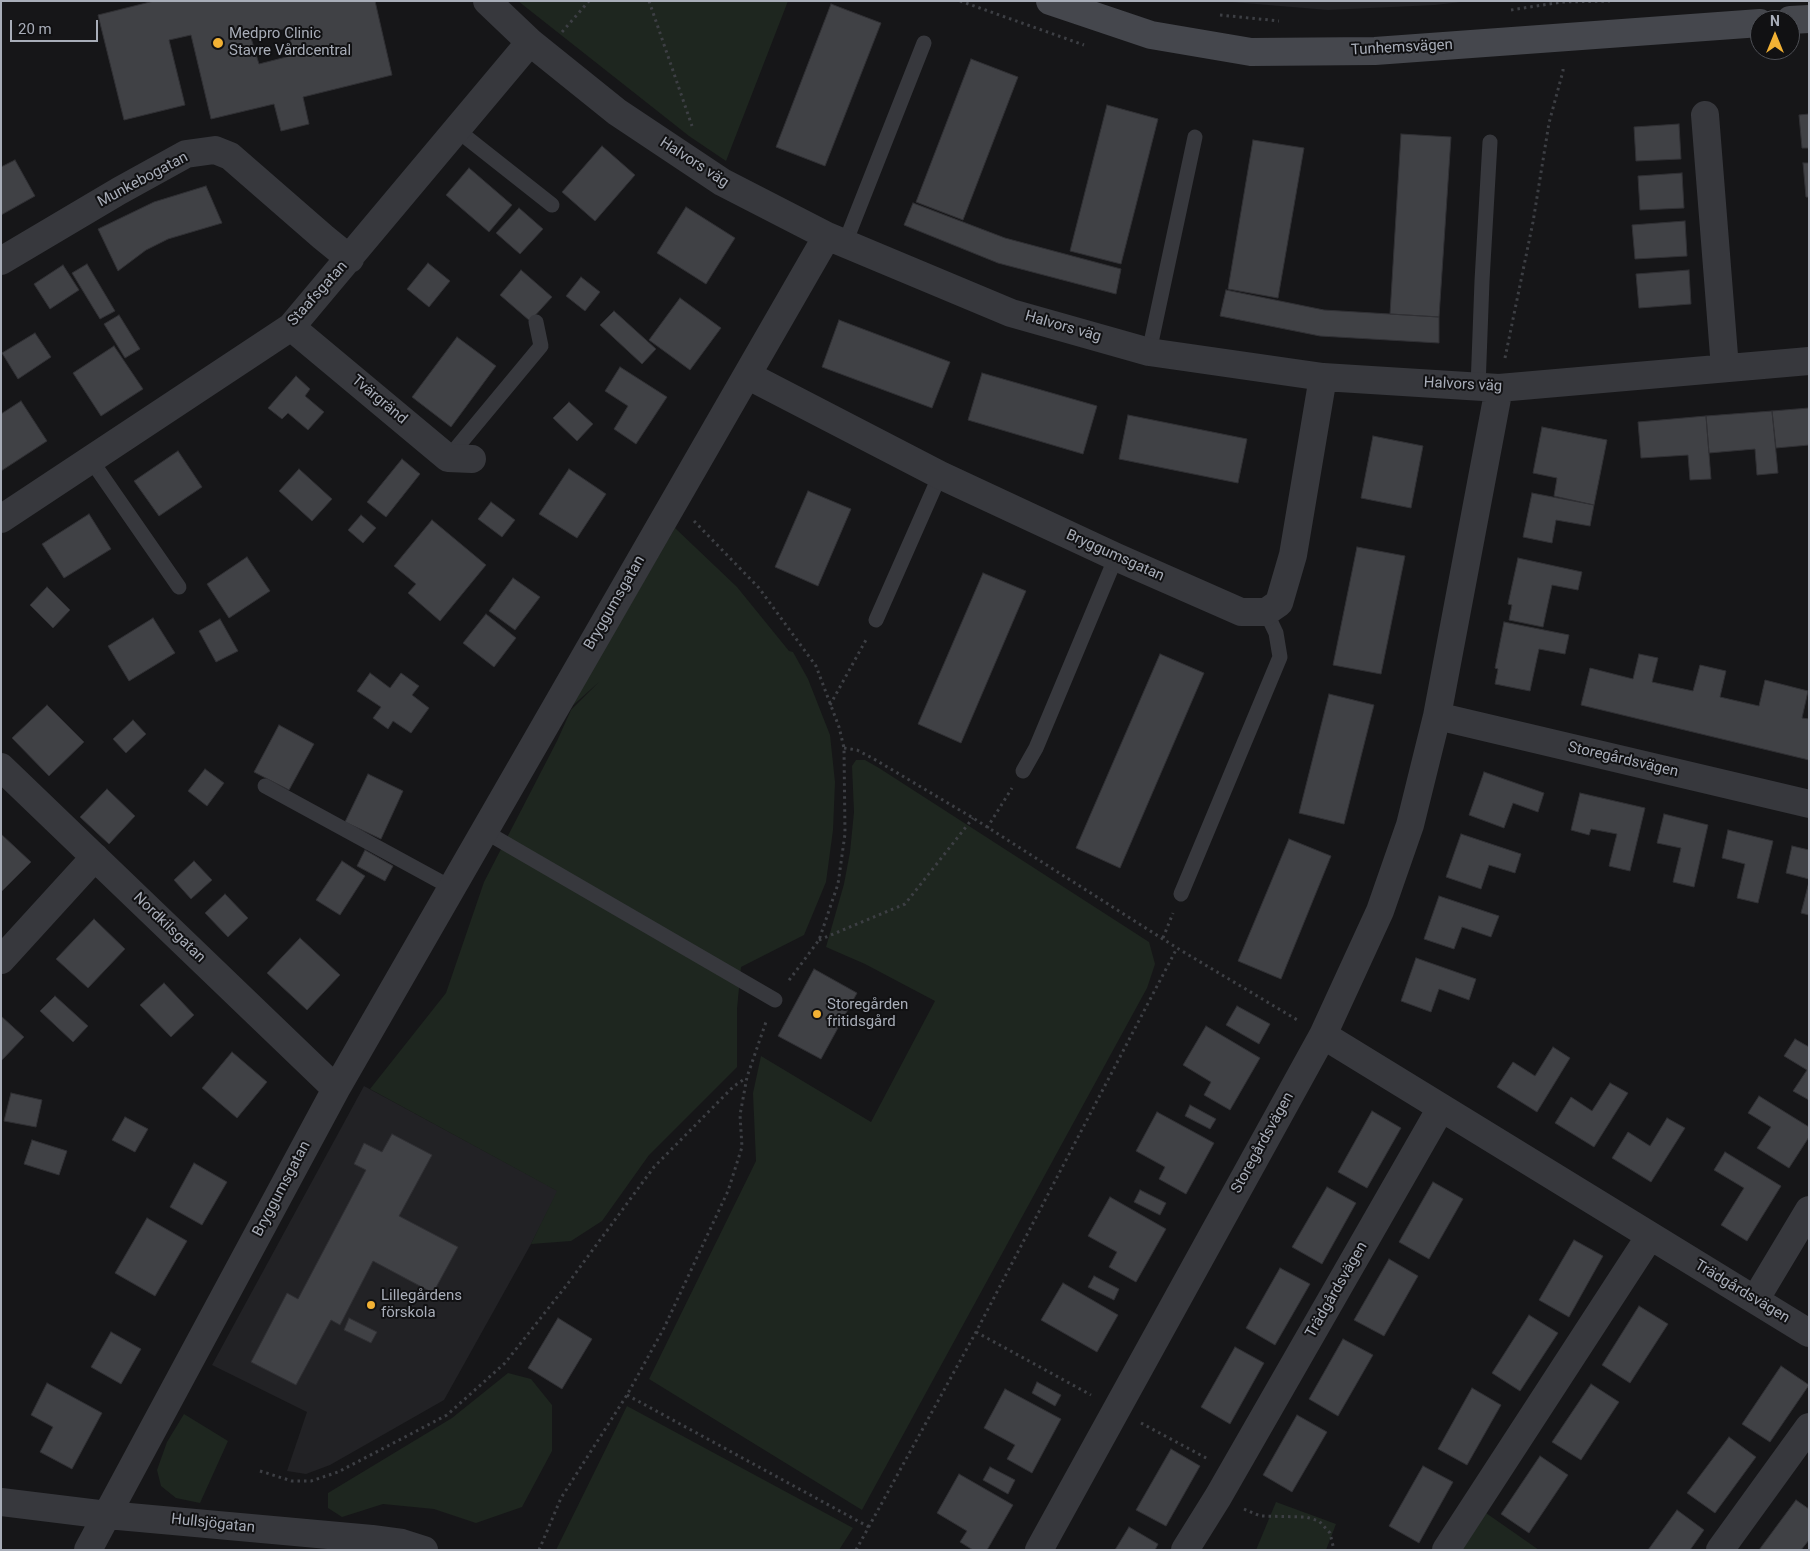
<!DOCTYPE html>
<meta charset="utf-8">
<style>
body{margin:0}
#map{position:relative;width:1810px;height:1551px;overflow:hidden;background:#161618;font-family:Roboto,sans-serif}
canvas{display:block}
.frame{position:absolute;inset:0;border:2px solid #a8adb8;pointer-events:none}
.north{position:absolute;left:1750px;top:10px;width:50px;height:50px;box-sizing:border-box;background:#111113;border:1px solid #4d4f55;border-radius:50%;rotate:0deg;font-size:14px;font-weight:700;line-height:20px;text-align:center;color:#a8adb8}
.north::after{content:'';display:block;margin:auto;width:18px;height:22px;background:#f2b134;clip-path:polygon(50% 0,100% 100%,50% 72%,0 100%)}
.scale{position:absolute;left:10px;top:20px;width:88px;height:22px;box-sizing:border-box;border:2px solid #a8adb8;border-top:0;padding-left:6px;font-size:15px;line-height:18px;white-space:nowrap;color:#a8adb8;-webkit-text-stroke:4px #111113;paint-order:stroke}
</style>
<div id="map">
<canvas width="1810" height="1551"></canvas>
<div class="frame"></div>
<div class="north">N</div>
<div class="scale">20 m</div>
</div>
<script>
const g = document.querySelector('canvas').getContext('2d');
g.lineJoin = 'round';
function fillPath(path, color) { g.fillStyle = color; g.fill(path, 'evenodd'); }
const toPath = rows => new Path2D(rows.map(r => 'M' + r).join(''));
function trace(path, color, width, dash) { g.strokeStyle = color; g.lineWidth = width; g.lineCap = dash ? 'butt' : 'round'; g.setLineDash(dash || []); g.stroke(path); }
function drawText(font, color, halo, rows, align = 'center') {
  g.font = font + ' Roboto,sans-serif'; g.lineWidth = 4; g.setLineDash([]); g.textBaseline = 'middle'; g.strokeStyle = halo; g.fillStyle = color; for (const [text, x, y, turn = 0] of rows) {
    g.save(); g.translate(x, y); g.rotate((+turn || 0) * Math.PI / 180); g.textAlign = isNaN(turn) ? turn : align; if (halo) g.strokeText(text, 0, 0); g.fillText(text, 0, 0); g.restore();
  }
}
const built = toPath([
 [1220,1,1470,1,1435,5,1328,10],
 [364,1086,558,1191,531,1244,444,1400,330,1465,306,1474,287,1471,307,1412,212,1365]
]);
const green = toPath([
 [518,1,788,1,726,161,689,136],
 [675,528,737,587,789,651,793,652,808,679,830,735,835,782,833,830,826,882,804,935,741,967,737,1009,737,1067,649,1155,602,1221,571,1241,531,1244,557,1191,370,1089,446,993,484,882,557,741,571,710,599,682,570,708],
 [856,760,865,760,879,768,1149,942,1155,964,1147,988,862,1510,649,1379,756,1161,753,1093,761,1056,871,1122,935,1001,865,964,826,947,844,884,850,852,854,812,852,766],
 [508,1373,531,1379,552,1405,552,1451,522,1507,476,1523,434,1509,383,1504,342,1517,328,1508,328,1493,452,1418],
 [627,1406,853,1528,839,1550,556,1550],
 [184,1414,228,1441,200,1503,176,1498,161,1486,157,1470,167,1442],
 [1276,1502,1336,1524,1326,1550,1256,1550],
 [1486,1513,1539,1550,1461,1550]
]);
const building = toPath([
 [154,1,375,1,392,75,303,97,309,124,281,131,274,104,211,119,191,35,169,40,185,105,124,120,98,15,154,1],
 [287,28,294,55,259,64,251,38,287,28],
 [831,4,881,23,825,166,776,147,831,4],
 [971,59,1018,77,963,220,916,202,971,59],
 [1107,105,1158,119,1121,264,1070,251,1107,105],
 [1809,114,1809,148,1802,148,1799,115,1809,114],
 [1679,124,1681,159,1636,161,1634,127,1679,124],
 [1401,134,1451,137,1439,317,1390,314,1401,134],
 [1253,140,1304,148,1278,298,1228,289,1253,140],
 [602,146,635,175,595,221,562,192,602,146],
 [15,160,35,196,1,215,1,167,15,160],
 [1803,163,1809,163,1809,197,1806,197,1803,163],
 [469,168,512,205,489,232,446,195,469,168],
 [1682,173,1684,208,1640,210,1638,176,1682,173],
 [206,186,222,223,168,239,146,250,118,271,98,229,154,202,206,186],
 [913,203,1005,238,1121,269,1116,294,998,263,904,225,913,203],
 [686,207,735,238,706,284,657,253,686,207],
 [519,208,543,229,520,254,496,233,519,208],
 [1685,221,1687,256,1635,259,1632,225,1685,221],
 [428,263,450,281,429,307,407,289,428,263],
 [87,264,115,311,100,319,72,273,87,264],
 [63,265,79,290,50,309,34,284,63,265],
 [521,270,552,297,530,321,500,295,521,270],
 [1689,270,1691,304,1639,308,1636,274,1689,270],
 [581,277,600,292,585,311,566,296,581,277],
 [1226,290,1324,310,1439,317,1439,343,1320,336,1220,316,1226,290],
 [680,298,721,328,690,370,649,340,680,298],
 [614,311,656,349,642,364,600,325,614,311],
 [119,315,140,349,125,358,104,324,119,315],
 [839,320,950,362,932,408,822,367,839,320],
 [35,333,51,357,18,379,2,353,35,333],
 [457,337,496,366,451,427,412,397,457,337],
 [114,346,143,389,101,416,73,373,114,346],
 [620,367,667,397,636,444,614,429,628,406,605,391,620,367],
 [982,373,1097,406,1083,454,968,420,982,373],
 [296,376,310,389,305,396,324,412,308,430,288,413,282,419,268,408,296,376],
 [21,401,47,441,1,471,1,414,21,401],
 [569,402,593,424,577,441,553,418,569,402],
 [1809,408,1809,445,1776,448,1772,411,1809,408],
 [1772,411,1778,473,1757,475,1755,449,1709,453,1706,416,1772,411],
 [1128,415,1247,439,1238,483,1119,459,1128,415],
 [1706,416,1711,479,1690,480,1688,455,1641,458,1638,422,1706,416],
 [1542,427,1607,440,1594,505,1554,496,1557,478,1533,473,1542,427],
 [1373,436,1423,446,1411,508,1361,498,1373,436],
 [178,451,202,487,159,516,134,481,178,451],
 [402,459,420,474,386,517,367,502,402,459],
 [299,469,332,499,312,521,279,491,299,469],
 [569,469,606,494,577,538,539,514,569,469],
 [808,491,851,509,818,586,775,567,808,491],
 [1532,493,1594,505,1590,526,1556,520,1552,543,1523,537,1532,493],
 [491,502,515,520,502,537,478,519,491,502],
 [89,514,111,549,64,578,42,544,89,514],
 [361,515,376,528,363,543,348,530,361,515],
 [432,520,486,565,440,621,408,593,416,584,394,566,432,520],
 [1357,547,1405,556,1381,674,1333,665,1357,547],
 [247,557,270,591,229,618,207,584,247,557],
 [1518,558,1582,572,1578,590,1552,585,1543,627,1509,620,1512,605,1508,604,1518,558],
 [983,573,1026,591,961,743,918,724,983,573],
 [513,578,540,597,515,630,489,611,513,578],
 [47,587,70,610,53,628,30,605,47,587],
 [486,614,516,638,494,667,463,643,486,614],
 [153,618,175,653,129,681,108,646,153,618],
 [220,619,238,651,216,662,199,631,220,619],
 [1504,622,1569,635,1565,654,1539,649,1530,691,1495,684,1498,669,1495,668,1504,622],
 [1160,654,1204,673,1120,868,1076,848,1160,654],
 [1639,654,1658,658,1652,682,1693,691,1700,665,1726,671,1720,697,1759,706,1765,680,1808,691,1802,718,1809,719,1809,760,1581,705,1590,668,1633,679,1639,654],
 [370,673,390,688,401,673,419,686,412,695,429,708,411,733,393,721,388,729,373,718,381,707,357,691,370,673],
 [1329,694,1374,705,1344,824,1299,813,1329,694],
 [47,705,84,742,49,776,12,738,47,705],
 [133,720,146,734,126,753,113,739,133,720],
 [279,725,314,744,289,790,254,772,279,725],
 [205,769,224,783,207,806,188,791,205,769],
 [1484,772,1544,793,1538,812,1513,803,1504,828,1469,815,1484,772],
 [368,774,403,791,381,839,345,822,368,774],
 [107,789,135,816,109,844,80,817,107,789],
 [1580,793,1645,808,1630,871,1609,866,1617,834,1591,829,1589,835,1571,830,1580,793],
 [1664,814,1708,825,1694,887,1673,882,1681,848,1657,843,1664,814],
 [1728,830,1773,841,1758,903,1737,898,1745,864,1722,858,1728,830],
 [1,834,31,862,1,892,1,834],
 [1461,834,1521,854,1515,873,1489,865,1481,889,1446,877,1461,834],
 [1289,839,1331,856,1281,979,1238,961,1289,839],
 [1792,846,1809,850,1809,879,1786,873,1792,846],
 [365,850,393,866,385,881,357,866,365,850],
 [194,861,212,880,191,899,174,880,194,861],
 [342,861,365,876,340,915,316,900,342,861],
 [1809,882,1809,915,1801,913,1809,882],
 [225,894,248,918,228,937,205,913,225,894],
 [1439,896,1499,916,1491,937,1462,927,1454,949,1424,939,1439,896],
 [94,919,125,949,88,988,56,959,94,919],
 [300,938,340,975,307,1010,267,973,300,938],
 [1416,958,1476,979,1469,1000,1439,989,1431,1012,1401,1001,1416,958],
 [814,969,857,993,821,1059,778,1036,814,969],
 [164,983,194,1015,171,1037,140,1005,164,983],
 [55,996,88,1026,73,1042,40,1011,55,996],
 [1237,1006,1270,1024,1259,1044,1226,1025,1237,1006],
 [1,1016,24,1037,1,1061,1,1016],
 [1206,1026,1260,1058,1230,1110,1204,1095,1211,1082,1183,1065,1206,1026],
 [1795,1039,1809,1047,1809,1100,1793,1091,1807,1070,1784,1056,1795,1039],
 [1553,1047,1570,1058,1537,1112,1497,1087,1513,1062,1535,1076,1553,1047],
 [232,1052,267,1082,237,1118,202,1088,232,1052],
 [1610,1083,1628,1093,1594,1147,1555,1123,1571,1097,1592,1111,1610,1083],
 [11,1093,42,1100,36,1127,4,1121,11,1093],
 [1759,1096,1809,1127,1809,1137,1789,1168,1757,1148,1771,1127,1748,1113,1759,1096],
 [1190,1105,1216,1119,1210,1129,1185,1116,1190,1105],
 [1372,1111,1401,1128,1367,1188,1338,1172,1372,1111],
 [1157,1112,1214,1143,1186,1194,1159,1179,1165,1167,1136,1151,1157,1112],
 [125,1117,148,1129,135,1152,112,1140,125,1117],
 [1667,1118,1685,1128,1651,1182,1612,1158,1628,1132,1650,1146,1667,1118],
 [392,1134,432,1155,399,1216,458,1247,433,1293,373,1261,340,1325,331,1320,296,1385,251,1362,287,1293,298,1299,366,1170,354,1164,364,1143,382,1152,392,1134],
 [32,1140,67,1151,59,1175,24,1164,32,1140],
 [1725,1152,1781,1186,1747,1241,1721,1225,1744,1188,1714,1170,1725,1152],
 [194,1163,227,1182,202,1225,170,1207,194,1163],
 [1433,1182,1463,1199,1429,1259,1399,1242,1433,1182],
 [1327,1187,1356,1203,1322,1264,1292,1247,1327,1187],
 [1140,1190,1166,1203,1160,1215,1134,1202,1140,1190],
 [1110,1197,1166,1229,1136,1282,1109,1267,1117,1252,1088,1236,1110,1197],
 [147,1218,187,1241,155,1296,115,1273,147,1218],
 [1574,1240,1603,1256,1569,1317,1539,1300,1574,1240],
 [1389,1259,1418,1276,1384,1336,1354,1320,1389,1259],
 [1280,1268,1310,1284,1275,1345,1246,1328,1280,1268],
 [1094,1276,1119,1289,1114,1300,1088,1287,1094,1276],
 [1063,1283,1118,1315,1097,1352,1041,1320,1063,1283],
 [1639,1306,1668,1324,1630,1383,1602,1365,1639,1306],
 [1529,1315,1558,1333,1520,1391,1492,1373,1529,1315],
 [349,1318,377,1332,371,1343,344,1330,349,1318],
 [558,1318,592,1339,562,1389,528,1368,558,1318],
 [111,1332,141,1349,121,1384,91,1367,111,1332],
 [1343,1339,1373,1355,1338,1416,1309,1399,1343,1339],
 [1235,1347,1264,1363,1230,1424,1201,1407,1235,1347],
 [1781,1366,1809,1385,1770,1442,1742,1424,1781,1366],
 [1037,1382,1061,1395,1055,1406,1032,1393,1037,1382],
 [47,1383,102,1413,72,1469,40,1452,53,1427,31,1415,47,1383],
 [1591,1384,1619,1402,1581,1460,1552,1442,1591,1384],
 [1472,1388,1501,1405,1467,1465,1438,1449,1472,1388],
 [1005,1389,1061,1419,1032,1473,1007,1459,1015,1445,984,1428,1005,1389],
 [1297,1415,1327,1432,1292,1492,1263,1475,1297,1415],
 [1729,1437,1756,1457,1715,1513,1687,1493,1729,1437],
 [1171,1449,1200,1466,1166,1526,1136,1510,1171,1449],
 [1540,1456,1568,1475,1529,1533,1501,1514,1540,1456],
 [1423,1466,1453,1482,1419,1543,1389,1526,1423,1466],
 [990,1467,1015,1480,1008,1494,983,1480,990,1467],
 [959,1474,1013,1505,987,1550,973,1550,960,1542,967,1531,937,1513,959,1474],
 [1796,1500,1809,1509,1809,1540,1801,1550,1759,1550,1796,1500],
 [1677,1510,1704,1530,1690,1550,1648,1550,1677,1510],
 [1129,1527,1158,1544,1155,1550,1115,1550,1129,1527]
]);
const path = toPath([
 [649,1,692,126],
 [960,1,1084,45],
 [1511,10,1562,2,1610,1],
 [1220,15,1279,21],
 [562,32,589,1],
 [1505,358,1533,222,1549,123,1563,71,1563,65],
 [694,521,759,588,816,666,839,727,844,748,845,834,838,884,819,940,787,983],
 [830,705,867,638],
 [844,748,857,750,874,759,973,818,1177,948,1299,1021],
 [987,828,1012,788],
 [1163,938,1173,913],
 [819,940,905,904,973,818],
 [976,1332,1091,1395],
 [627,1395,869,1527],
 [1141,1423,1208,1459],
 [260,1471,292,1481,311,1481,338,1472,447,1415,505,1363,566,1286,654,1167,734,1086,746,1078],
 [1244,1509,1260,1516,1306,1517,1319,1521,1330,1533,1334,1550],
 [539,1550,561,1498,627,1395,664,1328,728,1191,742,1147,740,1115,747,1077,767,1019],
 [856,1550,976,1332,1177,948]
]);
const lane = toPath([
 [457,130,552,205],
 [845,243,924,43],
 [1149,352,1195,137],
 [1478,387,1482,281,1490,142],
 [448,458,541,346,536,322],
 [91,460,179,587],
 [876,620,940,475],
 [1023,771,1036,748,1116,557],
 [265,786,452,888],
 [484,831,775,1000],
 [1181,894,1280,657,1276,633,1266,612]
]);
const street = toPath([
 [487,1,530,42,617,112,722,182,827,236,1011,313,1149,352,1323,377,1499,388,1809,361],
 [1705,115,1725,368],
 [1,261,119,191,186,154,215,150,230,156,323,237,350,259],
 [291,327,448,458,472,459],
 [747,375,940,475,1116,557,1241,612,1266,612,1279,603,1293,555,1323,377],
 [1,519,291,327,530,42],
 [1437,716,1809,804],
 [1,767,336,1089],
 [1,960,95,857],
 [1323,1035,1809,1333],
 [1755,1300,1809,1210],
 [1,1502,107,1515,372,1539,402,1543,424,1550],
 [88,1550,336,1089,827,236],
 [1039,1550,1323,1035,1380,911,1410,825,1437,716,1499,388],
 [1185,1550,1218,1497,1441,1108],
 [1446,1550,1650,1236],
 [1720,1550,1809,1427]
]);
const secondary = toPath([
 [1050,1,1151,35,1251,52,1375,51,1760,23],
 [1790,20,1809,19]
]);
const markers = [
 [218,43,6,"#f2b134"],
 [817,1014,5,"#f2b134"],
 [371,1305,5,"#f2b134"]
];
const poiNames = [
 ["Medpro Clinic",229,34],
 ["Stavre Vårdcentral",229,51],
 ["Storegården",827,1005],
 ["fritidsgård",827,1022],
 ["Lillegårdens",381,1296],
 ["förskola",381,1313]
];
const streetNames = [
 ["Tunhemsvägen",1402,48,-3],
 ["Halvors väg",694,163,33],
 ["Munkebogatan",143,180,-28],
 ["Staafsgatan",318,294,-48],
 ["Halvors väg",1063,327,16],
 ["Halvors väg",1463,385,3],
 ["Tvärgränd",379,400,40],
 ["Bryggumsgatan",1115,556,24],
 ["Bryggumsgatan",615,603,-60],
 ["Storegårdsvägen",1623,760,13],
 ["Nordkilsgatan",169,928,44],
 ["Storegårdsvägen",1263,1143,-61],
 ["Bryggumsgatan",282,1189,-62],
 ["Trädgårdsvägen",1337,1290,-60],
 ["Trädgårdsvägen",1742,1292,31],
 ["Hullsjögatan",213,1524,6]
];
fillPath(built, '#222225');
fillPath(green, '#1e261f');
fillPath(building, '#404145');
trace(building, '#303034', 1);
trace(path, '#3d3f44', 3, [2.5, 4]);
trace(lane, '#37383d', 15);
trace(street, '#37383d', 28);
trace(secondary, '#45474d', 28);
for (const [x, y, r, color] of markers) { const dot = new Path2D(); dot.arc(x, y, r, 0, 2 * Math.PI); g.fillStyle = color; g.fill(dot); trace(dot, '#111113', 2); }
drawText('15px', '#a8adb8', '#111113', poiNames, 'left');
drawText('15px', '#a8adb8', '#111113', streetNames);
</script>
